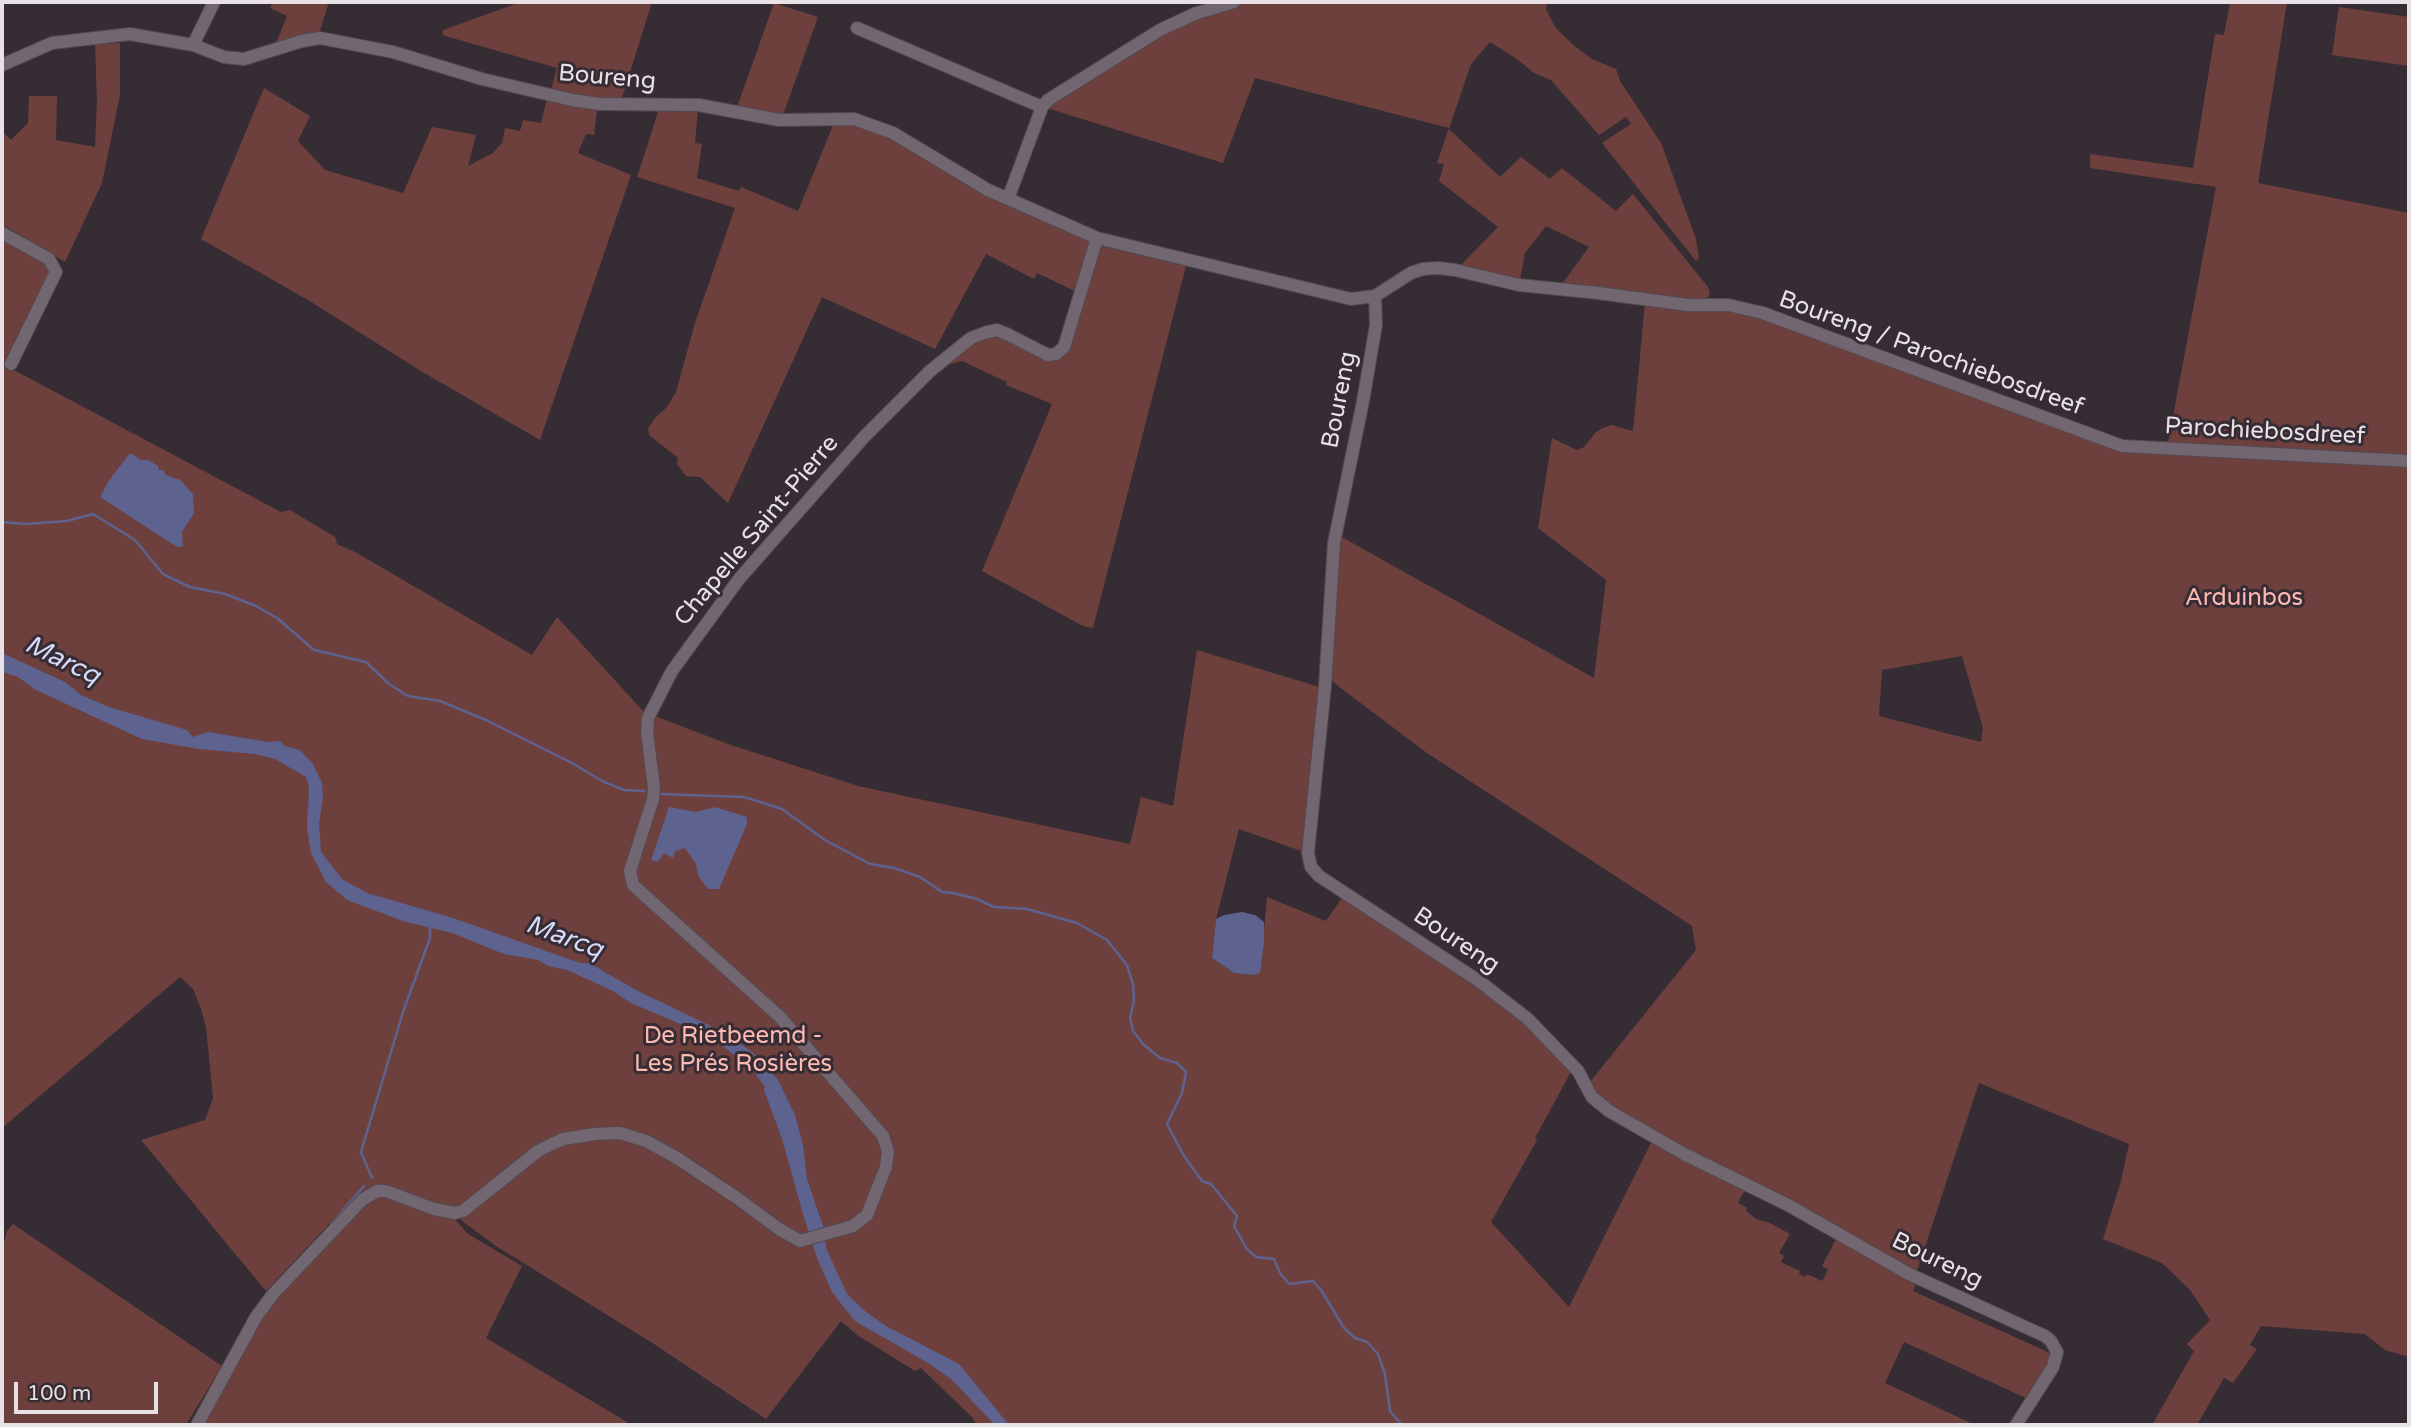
<!DOCTYPE html>
<meta charset="utf-8">
<style>
body{margin:0}
#map{position:relative;width:2411px;height:1427px;overflow:hidden;background:#362c34;font-family:"Varela Round",sans-serif}
canvas{display:block}
.frame{position:absolute;inset:0;border:4px solid #e8e1e6;pointer-events:none}
.scale{position:absolute;left:14px;top:1382px;width:144px;height:32px;box-sizing:border-box;border:4px solid #e8e1e6;border-top:0;padding-left:9px;font-size:21px;line-height:24px;white-space:nowrap;color:#e8e1e6;-webkit-text-stroke:5px #362c34;paint-order:stroke}
</style>
<div id="map">
<canvas width="2411" height="1427"></canvas>
<div class="frame"></div>
<div class="scale">100 m</div>
</div>
<script>
const g = document.querySelector('canvas').getContext('2d');
g.lineJoin = 'round';
function fillPath(path, color) { g.fillStyle = color; g.fill(path, 'evenodd'); }
const toPath = rows => new Path2D(rows.map(r => 'M' + r).join(''));
function trace(path, color, width, dash) { g.strokeStyle = color; g.lineWidth = width; g.lineCap = dash ? 'butt' : 'round'; g.setLineDash(dash || []); g.stroke(path); }
function drawText(font, color, halo, rows, align = 'center') {
  g.font = font + ' "Varela Round",sans-serif'; g.lineWidth = 6; g.setLineDash([]); g.textBaseline = 'middle'; g.strokeStyle = halo; g.fillStyle = color; for (const [text, x, y, turn = 0] of rows) {
    g.save(); g.translate(x, y); g.rotate((+turn || 0) * Math.PI / 180); g.textAlign = isNaN(turn) ? turn : align; if (halo) g.strokeText(text, 0, 0); g.fillText(text, 0, 0); g.restore();
  }
}
const green = toPath([
 [273,2,329,2,319,34,274,48,287,16,270,8],
 [521,2,652,2,621,101,599,101,551,90,557,68,442,35,443,30],
 [1245,2,1547,2,1546,9,1555,27,1572,44,1592,59,1616,69,1620,81,1661,143,1696,239,1699,258,1696,261,1602,143,1631,124,1626,117,1599,135,1551,80,1534,73,1517,59,1490,42,1471,64,1449,129,1500,177,1521,157,1550,179,1562,168,1616,211,1633,194,1708,287,1710,294,1707,298,1696,301,1562,284,1589,247,1546,226,1525,253,1520,280,1459,267,1498,227,1439,181,1444,164,1437,163,1449,128,1255,78,1223,163,1047,108,1054,100,1135,49,1186,23],
 [2230,2,2287,2,2258,183,2409,213,2409,1357,2385,1350,2365,1334,2261,1326,2250,1345,2257,1349,2233,1383,2224,1378,2197,1425,2152,1425,2194,1351,2187,1344,2210,1320,2190,1290,2162,1263,2103,1239,2121,1181,2129,1144,1979,1083,1916,1274,1619,1113,1596,1094,1590,1082,1696,950,1692,926,1427,753,1338,686,1331,679,1340,536,1594,678,1606,580,1538,528,1552,438,1577,450,1584,447,1596,432,1605,427,1611,425,1633,431,1645,303,1724,309,1762,318,2112,449,2123,452,2168,443,2216,187,2090,168,2090,154,2193,168,2215,34,2224,35],
 [1962,656,1983,728,1981,742,1879,716,1882,670],
 [774,3,818,17,782,118,737,107],
 [2339,7,2409,17,2409,66,2332,55],
 [120,43,120,95,102,183,65,262,2,224,2,131,11,140,28,123,29,96,57,96,56,140,95,147,97,100,95,44],
 [264,88,310,116,298,141,325,170,403,193,432,127,476,135,468,166,493,153,502,143,505,128,520,131,523,120,541,123,547,99,597,109,594,135,586,134,578,153,631,175,540,440,421,371,308,300,201,239],
 [698,108,695,143,702,144,697,178,739,191,741,187,798,211,834,123,843,122,878,130,967,184,1011,207,1099,245,1186,266,1093,628,1083,626,982,571,1052,404,1006,385,1007,382,962,361,947,365,967,347,983,338,997,336,1047,359,1058,360,1064,354,1079,293,1037,273,1034,279,986,254,935,349,822,297,728,503,700,477,686,476,677,464,678,458,649,435,648,428,656,417,667,407,676,392,695,323,735,208,637,177,659,109],
 [2,238,44,262,49,272,10,368,281,512,290,510,335,537,337,544,355,552,532,655,557,617,644,712,728,744,858,786,1130,844,1141,797,1173,806,1197,650,1323,688,1304,852,1239,829,1216,919,1212,958,1234,973,1254,975,1261,962,1267,897,1326,921,1344,895,1522,1018,1572,1070,1535,1138,1537,1140,1491,1222,1569,1307,1653,1139,1747,1186,1738,1203,1747,1208,1746,1211,1756,1219,1770,1223,1790,1234,1779,1253,1784,1256,1781,1262,1800,1271,1799,1274,1805,1277,1807,1274,1822,1281,1828,1270,1822,1266,1837,1237,1917,1281,1913,1291,2052,1354,2052,1358,2028,1399,1904,1342,1885,1383,1975,1425,976,1425,973,1418,921,1368,915,1371,857,1335,841,1321,766,1419,654,1344,496,1246,462,1221,458,1215,385,1188,333,1227,329,1224,266,1291,141,1140,205,1120,213,1098,206,1027,201,1009,193,989,180,977,2,1128],
 [379,1193,454,1218,468,1234,522,1266,486,1338,627,1422,626,1425,201,1425,260,1319,283,1286,360,1206],
 [13,1224,222,1366,186,1425,2,1425,2,1250,7,1231]
]);
const water = toPath([
 [130,453,141,460,148,460,158,466,159,470,163,470,166,475,180,480,193,494,194,513,182,532,183,546,177,547,100,497,108,482],
 [2,653,65,682,81,695,109,707,187,730,193,737,208,732,268,742,280,741,285,746,300,750,313,764,322,783,323,797,319,823,321,852,342,879,367,893,453,918,580,963,589,963,638,991,719,1030,748,1049,764,1063,778,1080,795,1115,803,1145,807,1179,825,1232,826,1248,847,1294,865,1311,886,1326,959,1364,1009,1425,995,1425,951,1379,928,1363,855,1321,843,1306,832,1292,817,1258,803,1214,782,1139,764,1090,765,1087,751,1068,711,1037,631,1003,613,991,567,970,548,966,538,960,504,954,452,933,403,921,347,900,326,882,311,853,307,828,309,788,306,777,275,759,255,754,199,749,142,739,36,690,18,677,2,672],
 [669,807,696,812,715,807,747,817,747,824,719,889,708,889,699,877,696,864,685,848,675,851,673,858,664,853,658,862,651,860],
 [1242,912,1255,915,1264,922,1264,942,1260,973,1254,975,1234,973,1212,958,1216,919,1224,915]
]);
const stream = toPath([
 [2,522,26,524,67,521,93,514,135,540,163,574,171,578,190,587,225,594,256,606,277,618,314,650,366,662,389,684,408,696,440,701,486,720,572,763,602,781,624,790,644,791],
 [660,794,744,797,782,809,825,840,870,864,894,868,920,877,942,892,953,893,977,899,994,907,1027,909,1077,923,1107,940,1127,965,1133,984,1134,1001,1130,1018,1133,1031,1143,1044,1160,1058,1177,1063,1186,1072,1182,1093,1167,1124,1184,1156,1202,1181,1211,1184,1237,1216,1234,1226,1247,1249,1256,1257,1274,1259,1280,1273,1289,1284,1313,1281,1321,1290,1344,1328,1355,1338,1367,1342,1378,1354,1385,1374,1390,1411,1402,1425],
 [372,1178,361,1152,403,1012,430,938,430,926],
 [332,1223,364,1186]
]);
const minor = toPath([
 [857,28,1042,107],
 [193,45,214,2],
 [2,65,52,43,130,34,193,45,224,57,244,59,302,41,320,38,393,52,482,79,572,100,600,104,699,105,779,120,854,119,893,133,988,190,1097,238,1351,299,1375,296,1411,273,1423,269,1438,268,1455,270,1519,285,1598,293,1688,305,1728,305,1763,313,2122,446,2409,461],
 [1008,199,1042,107,1048,100,1160,30,1194,14,1234,2],
 [2,233,49,259,56,272,11,364],
 [1375,296,1376,325,1363,401,1334,543,1325,686,1308,853,1311,867,1319,876,1479,981,1528,1019,1578,1071,1592,1097,1609,1111,1684,1154,1788,1205,1909,1274,2045,1336,2051,1341,2057,1352,2053,1367,2016,1425],
 [197,1425,256,1317,274,1293,362,1200,377,1191,386,1191,434,1209,455,1213,463,1211,538,1151,550,1145,563,1139,595,1134,620,1133,646,1141,677,1158,737,1198,779,1229,800,1241,853,1226,867,1215,886,1167,888,1152,883,1136,780,1017,633,885,630,871,653,799,654,787,647,733,648,718,672,671,739,579,864,437,930,371,971,338,987,332,997,330,1007,334,1048,355,1056,354,1064,347,1097,238]
]);
const streetNames = [
 ["Boureng",607,78,5],
 ["Boureng / Parochiebosdreef",1931,354,20],
 ["Boureng",1340,400,-79],
 ["Parochiebosdreef",2265,432,3],
 ["Chapelle Saint-Pierre",757,531,-50],
 ["Boureng",1456,941,34],
 ["Boureng",1937,1261,26]
];
const parkNames = [
 ["Arduinbos",2244,599],
 ["De Rietbeemd -",733,1037],
 ["Les Prés Rosières",733,1065]
];
const waterNames = [
 ["Marcq",62,661,26],
 ["Marcq",564,938,20]
];
fillPath(green, '#6e403d');
fillPath(water, '#5d628f');
trace(stream, '#5d628f', 2.5);
trace(minor, '#524951', 14);
trace(minor, '#726770', 12);
drawText('24px', '#e8e1e6', '#362c34', streetNames);
drawText('24px', '#feb9b3', '#362c34', parkNames);
drawText('italic 26px', '#d7dbf9', '#362c34', waterNames);
</script>
